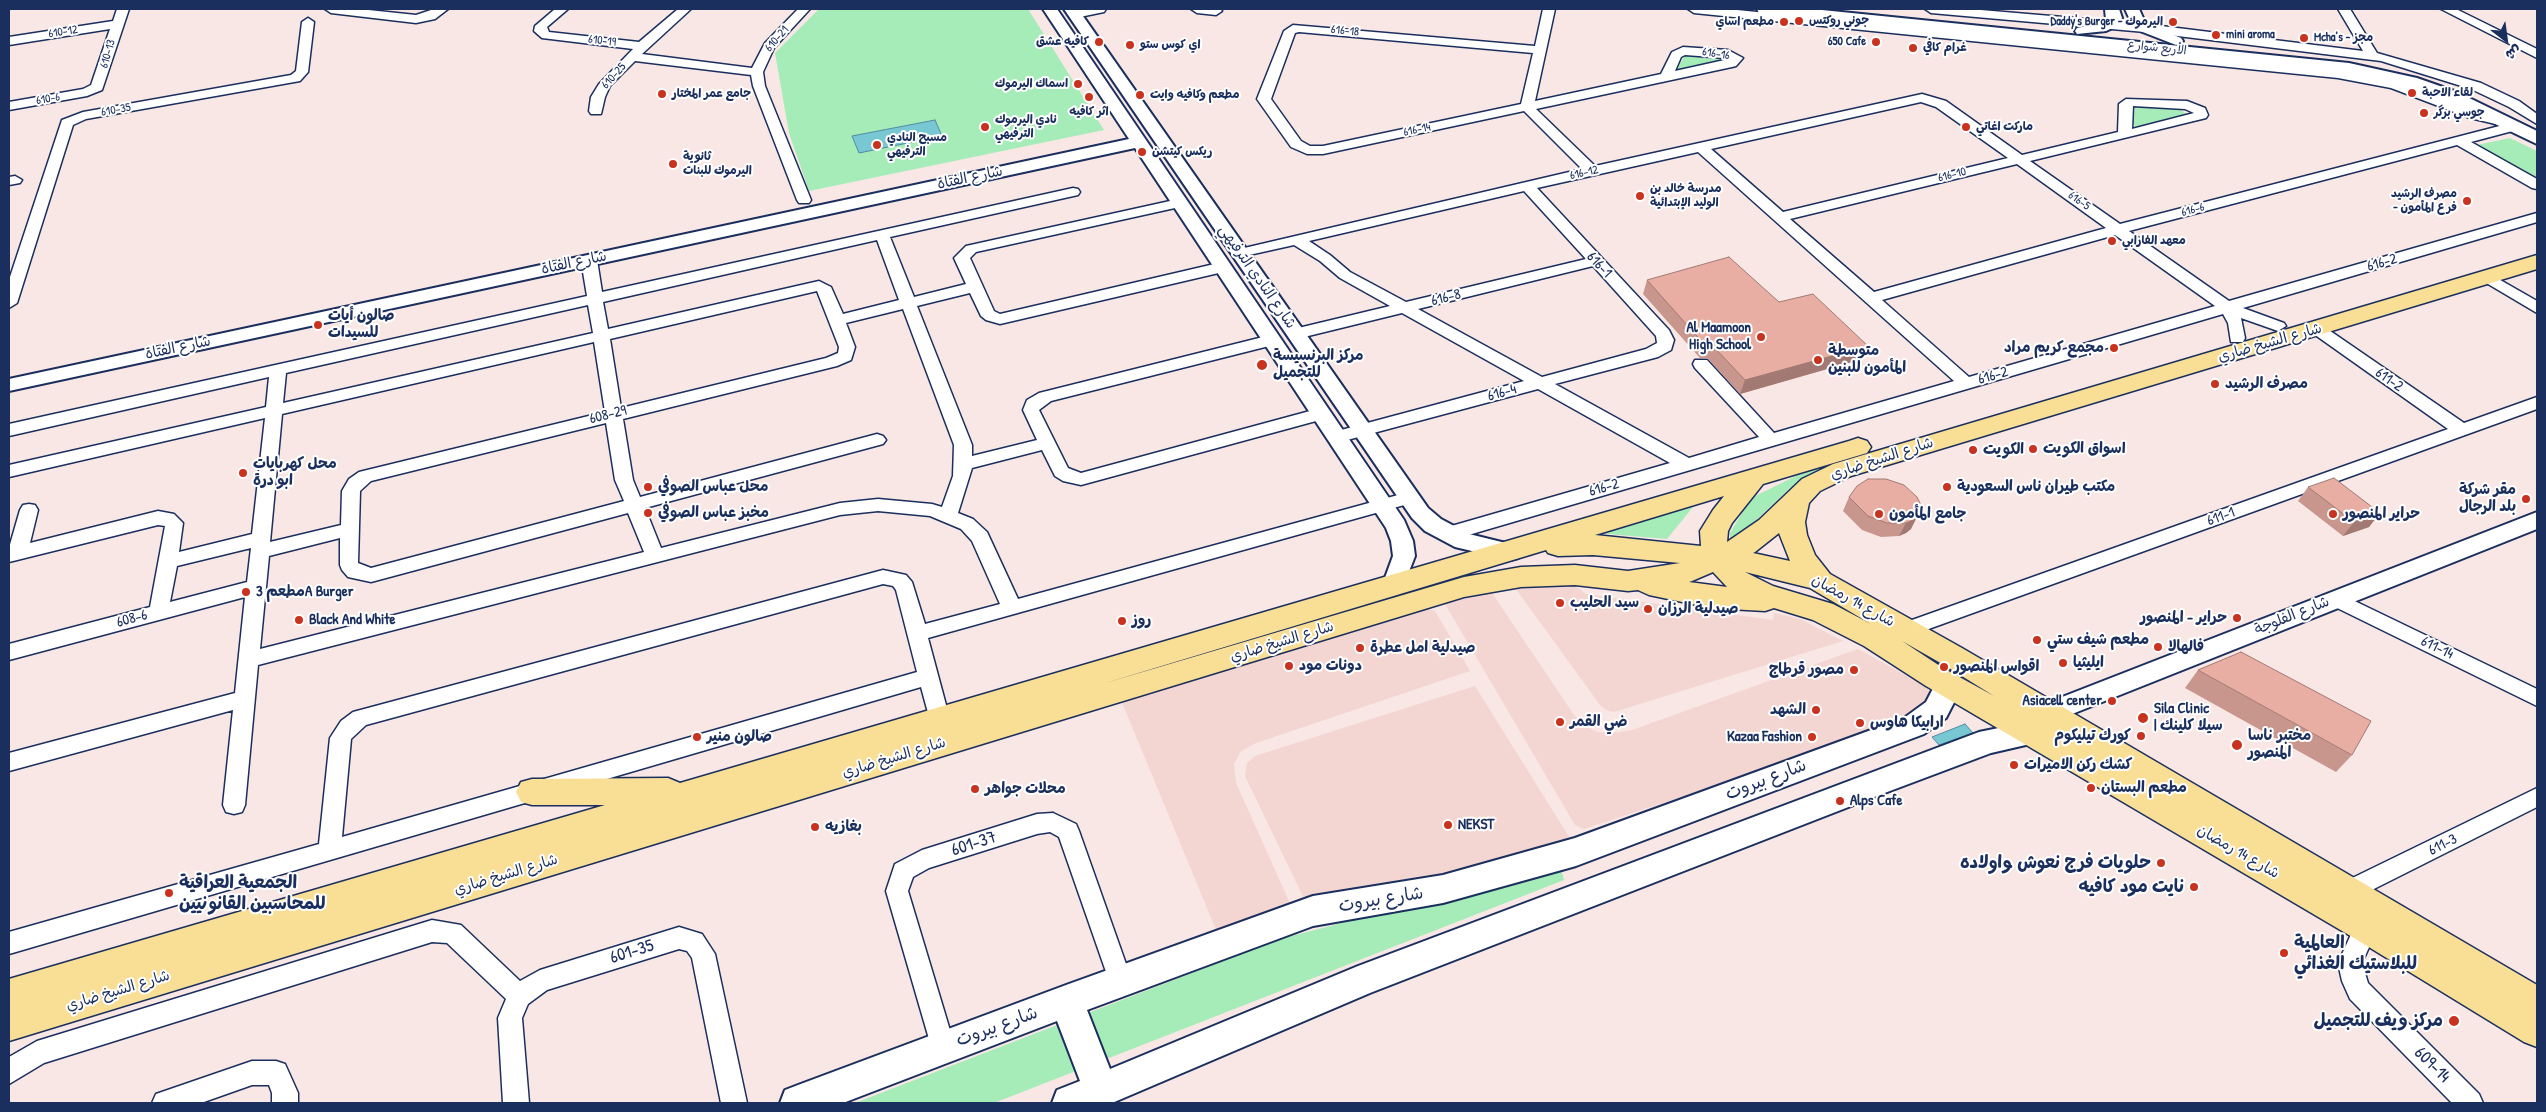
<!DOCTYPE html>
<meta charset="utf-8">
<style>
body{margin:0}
#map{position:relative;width:2546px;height:1112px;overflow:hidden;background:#f8e7e4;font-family:"Patrick Hand","Playpen Sans Arabic",sans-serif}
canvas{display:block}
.frame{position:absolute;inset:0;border:10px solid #1b2f5e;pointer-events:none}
.north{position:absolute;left:2481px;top:15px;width:50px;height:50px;-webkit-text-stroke:4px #fff;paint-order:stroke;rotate:150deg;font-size:14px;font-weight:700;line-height:20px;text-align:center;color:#1b2f5e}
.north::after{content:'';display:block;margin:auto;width:18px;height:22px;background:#1b2f5e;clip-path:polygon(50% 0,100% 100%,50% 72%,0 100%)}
</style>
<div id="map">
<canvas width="2546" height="1112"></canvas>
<div class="frame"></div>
<div class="north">ش</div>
</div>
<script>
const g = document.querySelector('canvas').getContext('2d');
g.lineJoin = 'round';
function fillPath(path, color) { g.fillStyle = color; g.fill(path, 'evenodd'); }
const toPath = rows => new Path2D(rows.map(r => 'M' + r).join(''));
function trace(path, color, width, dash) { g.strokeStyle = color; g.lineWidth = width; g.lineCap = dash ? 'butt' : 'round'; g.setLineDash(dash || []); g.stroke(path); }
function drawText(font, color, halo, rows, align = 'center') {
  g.font = font + ' "Patrick Hand","Playpen Sans Arabic",sans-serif'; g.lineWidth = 4; g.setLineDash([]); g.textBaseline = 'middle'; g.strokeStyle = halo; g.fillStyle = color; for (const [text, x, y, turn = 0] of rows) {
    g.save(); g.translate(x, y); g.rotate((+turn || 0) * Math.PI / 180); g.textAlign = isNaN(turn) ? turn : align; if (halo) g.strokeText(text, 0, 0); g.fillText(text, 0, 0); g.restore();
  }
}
const built = toPath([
 [1562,583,1577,587,1586,594,1773,620,1774,613,1800,619,1843,641,1614,712,1606,710,1600,705,1513,585],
 [1489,592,1492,593,1574,715,1584,726,1598,732,1613,733,1632,730,1858,649,1925,686,1930,693,1930,701,1906,723,1584,829,1575,825,1445,604],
 [1428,609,1435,611,1470,671,1256,743,1241,751,1234,764,1236,783,1293,910,1219,937,1121,700],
 [1475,686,1571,840,1429,883,1308,907,1245,776,1247,763,1255,756]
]);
const green = toPath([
 [819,9,1028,9,1104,130,809,191,789,133,775,53],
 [1686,54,1721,57,1724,60,1676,70],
 [2141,105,2181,110,2186,114,2136,127,2133,124,2135,108],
 [2510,138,2537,151,2537,178,2477,145],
 [1825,466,1789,489,1734,541,1730,539,1730,533,1751,498,1796,476],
 [1697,502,1667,539,1596,533],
 [1561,869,1564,880,994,1103,855,1103,1280,939,1369,916,1426,907]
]);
const water = toPath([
 [935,120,942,136,859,153,852,136,935,120],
 [1965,724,1973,733,1939,745,1932,737,1965,724]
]);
const minor = toPath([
 [117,9,129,9,102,90,87,96,9,110,9,102,83,89,91,85,110,29,9,45,9,37,113,21,117,9],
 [325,9,359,9,416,15,434,9,448,9,435,19,416,23,331,13,325,9],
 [555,9,568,9,547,27,549,32,639,42,678,9,691,9,642,54,752,68,765,43,798,9,810,9,774,48,763,72,765,86,811,200,809,203,799,203,797,200,753,86,751,75,635,61,610,86,605,97,601,114,591,114,589,111,591,97,599,84,633,49,542,38,534,31,535,26,555,9],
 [1083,9,1106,9,1104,12,1075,18,1069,14,1071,11,1083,9],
 [1191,9,1220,9,1222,11,1216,15,1197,13,1191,9],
 [1543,9,1555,9,1535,101,1661,74,1672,52,1683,47,1728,50,1743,58,1736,66,1732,67,1536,109,1595,166,1922,94,1946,101,2022,155,2118,132,2119,104,2126,99,2187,101,2205,108,2208,115,2206,118,2030,161,2120,224,2515,122,2520,123,2522,126,2520,129,2471,142,2537,179,2537,189,2532,188,2457,145,2129,231,2229,301,2537,213,2537,222,2243,308,2284,323,2286,326,2278,331,2241,318,2245,338,2243,342,2231,342,2228,323,2223,314,1448,541,1441,539,1439,534,1441,529,1670,463,1538,389,1336,443,1330,441,1327,437,1330,433,1524,381,1402,313,1296,339,1290,338,1288,334,1290,330,1390,306,1340,278,1320,261,1294,245,1240,257,1233,253,1240,249,1582,169,1524,111,1323,154,1307,154,1291,147,1257,99,1284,31,1293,25,1535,46,1543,9],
 [1299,32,1533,53,1521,104,1323,146,1310,146,1301,141,1271,99,1295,33,1299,32],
 [1685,55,1726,58,1729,59,1675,71,1681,57,1685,55],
 [1921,102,1936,107,2008,158,1783,212,1711,149,1921,102],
 [2133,106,2185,109,2194,113,2132,129,2133,106],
 [1698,152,1954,381,1774,433,1707,360,1695,360,1693,364,1695,368,1759,437,1689,458,1555,384,1658,357,1671,350,1674,340,1669,330,1537,188,1698,152],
 [2017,164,2106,228,1874,292,1790,219,2017,164],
 [1524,191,1586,259,1406,302,1350,272,1330,255,1309,241,1524,191],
 [2115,235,2215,306,1969,377,1882,300,2115,235],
 [1593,266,1656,336,1657,343,1646,349,1542,377,1418,309,1593,266],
 [1688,9,1727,9,2338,70,2399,82,2479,112,2505,118,2507,121,2500,125,2470,118,2391,88,2338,78,1694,13,1688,9],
 [1925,9,1969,9,2145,24,2363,51,2338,9,2350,9,2377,53,2481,83,2519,101,2537,114,2537,124,2509,107,2471,89,2381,61,2145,32,1931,13,1925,9],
 [2441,9,2456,9,2537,49,2537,58,2441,9],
 [308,18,314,22,308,72,300,81,86,119,73,125,17,303,9,308,9,280,62,120,83,112,291,75,296,71,302,22,308,18],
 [15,176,22,180,20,183,9,185,9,177,15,176],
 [1073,188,1078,189,1080,192,1078,195,890,237,914,297,966,284,954,258,966,246,1179,199,1184,200,1186,203,1184,206,976,252,970,258,994,311,1000,314,1223,262,1231,267,1223,272,1000,324,986,320,981,316,970,293,917,306,972,445,972,456,1037,440,1023,410,1027,400,1039,393,1271,335,1277,336,1279,340,1277,344,1051,401,1039,410,1068,468,1081,473,1321,408,1327,410,1329,414,1327,418,1081,485,1063,481,1055,476,1042,450,972,468,958,513,973,519,987,532,1018,599,1409,492,1415,494,1418,498,1415,502,928,638,950,720,947,726,940,728,933,726,930,720,921,687,9,954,9,932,319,844,330,738,341,721,353,712,883,570,906,575,912,582,925,624,1000,604,972,541,961,529,930,516,878,511,840,515,258,665,245,805,242,812,234,814,226,812,223,805,233,710,9,771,9,753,235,693,245,597,9,660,9,644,150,607,165,526,158,525,9,562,9,548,20,510,23,505,29,504,35,505,38,510,30,543,158,511,174,514,183,523,179,552,252,534,265,418,9,477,9,465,266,407,269,377,9,436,9,424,587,296,581,260,589,255,597,260,602,292,1073,188],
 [877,240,899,300,843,314,831,287,819,281,608,329,603,302,877,240],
 [817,291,839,347,838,353,826,358,621,408,610,339,817,291],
 [588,305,593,333,283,403,286,373,588,305],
 [903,309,954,445,953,476,942,507,932,504,878,499,840,503,661,548,645,508,883,444,886,440,883,436,877,434,640,497,633,480,623,419,837,366,851,360,855,347,846,323,903,309],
 [594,342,605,412,359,472,349,479,342,491,341,525,270,542,282,414,594,342],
 [606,423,615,480,624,501,371,568,358,563,360,491,371,481,606,423],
 [628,513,644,552,260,649,269,556,340,538,340,565,342,570,348,577,371,582,628,513],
 [251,548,247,582,170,602,177,566,251,548],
 [883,584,893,586,896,590,917,672,342,837,351,739,366,725,883,584],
 [2488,273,2537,301,2537,313,2483,281,2480,278,2488,273],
 [2317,324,2323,326,2464,423,2537,397,2537,409,1912,635,1905,638,1898,635,1895,630,1898,625,2448,429,2311,332,2309,329,2317,324],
 [2336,592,2537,689,2537,706,2329,604,2326,599,2329,594,2336,592],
 [2537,788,2537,807,2356,898,2348,901,2340,898,2337,891,2340,884,2537,788],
 [1053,813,1076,824,1079,831,1132,981,1128,989,1120,992,1112,989,1059,837,1050,832,1037,834,929,868,913,877,908,891,955,1047,952,1056,943,1059,934,1056,886,891,895,864,922,850,1037,814,1053,813],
 [2366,916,2374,919,2378,927,2362,963,2368,983,2479,1094,2483,1103,2452,1103,2350,999,2342,981,2338,963,2358,919,2366,916],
 [432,920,461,925,520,981,540,970,679,927,702,934,715,954,747,1103,721,1103,692,958,687,951,679,949,547,990,528,1004,522,1018,529,1103,503,1103,498,1018,506,999,447,943,432,942,44,1063,9,1084,9,1057,37,1041,432,920],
 [252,1061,276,1061,285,1064,298,1093,298,1103,272,1103,272,1093,269,1085,252,1085,201,1103,152,1103,156,1094,252,1061]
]);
const tertiary = toPath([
 [1043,9,1057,9,1404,520,1413,541,1415,556,1401,592,1393,595,1385,592,1382,586,1393,556,1391,541,1386,528,1135,148,9,391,9,379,1129,139,1043,9],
 [1064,9,1078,9,1428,508,1441,519,1469,534,1518,546,1521,552,1518,558,1510,560,1455,547,1425,531,1412,518,1064,9],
 [2105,9,2119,9,2122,18,2117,26,2106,31,2077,34,2075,31,2077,28,2102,23,2106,20,2105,9],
 [2125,9,2139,9,2144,20,2150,25,2181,38,2183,41,2176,45,2140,31,2131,22,2125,9],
 [2537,512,2537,529,2057,720,2048,723,2039,720,2036,713,2039,706,2537,512]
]);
const secondary = toPath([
 [1757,9,1812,9,2349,63,2417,78,2457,92,2537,131,2537,144,2445,100,2406,86,2349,73,1765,14,1759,13,1757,9],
 [1949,674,1959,677,1963,685,1946,718,1924,734,1576,866,1443,903,1313,926,1087,1010,1110,1069,1358,966,1979,732,2033,721,2043,725,2048,733,2043,741,1991,753,1882,794,1370,993,1112,1103,1052,1103,1057,1090,1080,1081,1057,1021,843,1103,780,1103,785,1090,798,1085,1066,985,1313,896,1443,875,1575,838,1904,718,1926,702,1939,677,1949,674]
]);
const primary = toPath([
 [2537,255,2537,269,1851,476,1820,491,1809,503,1805,522,1807,535,1815,555,1830,574,1962,648,2537,985,2537,1047,2524,1042,2354,938,1926,686,1864,646,1813,620,1774,608,1765,611,1711,608,1649,595,1638,590,1628,591,1575,585,1521,587,1464,597,9,1041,9,979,605,805,532,805,521,802,516,792,521,782,532,779,668,778,680,783,1849,441,1858,438,1867,441,1871,447,1867,453,1763,484,1732,523,1728,531,1727,542,1759,520,1802,479,1833,464,2537,255],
 [1724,496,1713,510,1700,531,1701,546,1595,535,1724,496],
 [1779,533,1790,561,1753,553,1755,552,1779,533],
 [1546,550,1548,553,1558,556,1593,555,1680,563,1628,571,1575,565,1521,567,1464,577,1102,684,1546,550],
 [1713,572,1727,587,1689,582,1692,581,1713,572],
 [1745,572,1810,588,1871,624,1833,604,1773,586,1745,572],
 [1902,641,1944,665,1994,696,1943,668,1902,641]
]);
const wall = toPath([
 [1647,280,1862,359,1740,394,1708,359,1700,358,1643,294],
 [2308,487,2380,513,2369,527,2343,536,2298,501],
 [1849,497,1917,497,1911,529,1906,533,1899,536,1881,537,1862,530,1843,511],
 [2198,670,2352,755,2336,772,2185,688]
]);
const shadedWall = toPath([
 [1868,346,1862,359,1740,394,1745,380],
 [2380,513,2369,527,2343,536,2354,522],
 [1918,515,1911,529,1906,533,1899,536,1906,523]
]);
const building = toPath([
 [1729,257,1779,302,1813,294,1868,346,1745,380,1712,345,1704,344,1647,280,1729,257],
 [2334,478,2380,513,2354,522,2308,487,2334,478],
 [1868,479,1886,479,1904,485,1917,497,1920,503,1918,515,1913,520,1906,523,1887,523,1868,516,1849,497,1857,486,1868,479],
 [2241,652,2371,721,2352,755,2198,670,2241,652]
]);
const markers = [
 [1799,21,5,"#c8321e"],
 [1784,22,5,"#c8321e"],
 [2173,22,5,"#c8321e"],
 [2216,35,5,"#c8321e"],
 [2304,38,5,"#c8321e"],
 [1099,42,5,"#c8321e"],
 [1876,42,5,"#c8321e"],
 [1130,45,5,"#c8321e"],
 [1913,48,5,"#c8321e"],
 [1078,84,5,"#c8321e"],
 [2412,93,5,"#c8321e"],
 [662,94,5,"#c8321e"],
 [1140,95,5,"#c8321e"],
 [1089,97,5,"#c8321e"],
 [2424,113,5,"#c8321e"],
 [985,127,5,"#c8321e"],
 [1966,127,5,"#c8321e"],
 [877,145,5,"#c8321e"],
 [1142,152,5,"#c8321e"],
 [673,164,5,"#c8321e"],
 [1640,196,5,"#c8321e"],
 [2467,201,5,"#c8321e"],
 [2112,241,5,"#c8321e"],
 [318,325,5,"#c8321e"],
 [1761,337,5,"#c8321e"],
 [2114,348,5,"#c8321e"],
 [1818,360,5,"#c8321e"],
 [1262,365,6,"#c8321e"],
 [2215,384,5,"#c8321e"],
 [2033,449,5,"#c8321e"],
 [1973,450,5,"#c8321e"],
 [243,473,5,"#c8321e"],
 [648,487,5,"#c8321e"],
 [1947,487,5,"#c8321e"],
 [2526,499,5,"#c8321e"],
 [648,513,5,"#c8321e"],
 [1879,514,5,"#c8321e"],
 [2333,514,5,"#c8321e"],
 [246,592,5,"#c8321e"],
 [1560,603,5,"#c8321e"],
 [1648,609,5,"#c8321e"],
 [2237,618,5,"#c8321e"],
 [299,620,5,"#c8321e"],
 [1122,621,5,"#c8321e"],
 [2037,640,5,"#c8321e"],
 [2158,647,5,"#c8321e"],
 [1360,648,5,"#c8321e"],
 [2063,663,5,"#c8321e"],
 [1289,666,5,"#c8321e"],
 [1944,667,5,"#c8321e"],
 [1854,670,5,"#c8321e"],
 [2112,701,5,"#c8321e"],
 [1816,710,5,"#c8321e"],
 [2143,718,6,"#c8321e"],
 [1560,722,5,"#c8321e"],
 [1860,723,5,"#c8321e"],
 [2141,736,5,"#c8321e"],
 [697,737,5,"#c8321e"],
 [1812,737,5,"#c8321e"],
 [2237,745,6,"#c8321e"],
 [2014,765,5,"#c8321e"],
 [2091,788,5,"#c8321e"],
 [975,789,5,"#c8321e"],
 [1840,801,5,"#c8321e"],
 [1448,825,5,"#c8321e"],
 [815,827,5,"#c8321e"],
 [2161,863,5,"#c8321e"],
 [2194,887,5,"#c8321e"],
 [169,893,5,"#c8321e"],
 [2284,953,5,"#c8321e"],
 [2454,1021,6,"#c8321e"]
];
const farPoinames = [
 ["جوني روكتس",1809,21],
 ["مطعم اساي",1774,22,"right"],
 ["Daddy's Burger - اليرموك",2163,22,"right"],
 ["mini aroma",2226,35],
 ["Mcha’s - مجز",2314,38],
 ["كافيه عشق",1089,42,"right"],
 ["650 Cafe",1866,42,"right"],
 ["اي كوس ستو",1140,45],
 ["غرام كافي",1923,48],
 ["اسماك اليرموك",1068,84,"right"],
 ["لقاء الاحبة",2422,93],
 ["جامع عمر المختار",672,94],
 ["مطعم وكافيه وايت",1150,95],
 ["اثر كافيه",1089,112,"center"],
 ["جوسي برگر",2434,113],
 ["نادي اليرموك",995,120],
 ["الترفيهي",995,134],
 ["ماركت اغاتي",1976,127],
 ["مسبح النادي",887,138],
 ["الترفيهي",887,152],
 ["ريكس كيتشن",1152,152],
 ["ثانوية",683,157],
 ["اليرموك للبنات",683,171],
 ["مدرسة خالد بن",1650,189],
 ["الوليد الإبتدائية",1650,203],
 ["مصرف الرشيد",2457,194,"right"],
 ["- فرع المأمون",2457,208,"right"],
 ["معهد الفارابي",2122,241]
];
const farStreetnames = [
 ["616-18",1345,31,6],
 ["610-12",63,32,-9],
 ["610-21",777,39,-49],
 ["610-19",602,41,7],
 ["الأربع شوارع",2157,48,6],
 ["610-13",108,54,-74],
 ["616-16",1716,54,9],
 ["610-25",614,76,-48],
 ["610-6",48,99,-10],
 ["610-35",116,110,-10],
 ["616-14",1417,130,-12],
 ["616-12",1584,173,-13],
 ["616-10",1952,175,-14],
 ["616-5",2079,201,35],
 ["616-6",2193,210,-15]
];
const streetNames = [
 ["شارع الفتاة",970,178,-12],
 ["شارع الفتاة",574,263,-12],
 ["616-2",2382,263,-16],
 ["616-1",1599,265,47],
 ["شارع النادي الترفيهي",1257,277,55],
 ["616-8",1446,298,-14],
 ["شارع الشيخ ضاري",2270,343,-16],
 ["شارع الفتاة",178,348,-12],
 ["616-2",1993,376,-16],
 ["611-2",2389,380,35],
 ["616-4",1502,393,-15],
 ["608-29",608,415,-14],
 ["شارع الشيخ ضاري",1882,459,-18],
 ["616-2",1604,488,-16],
 ["611-1",2221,517,-20],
 ["شارع 14 رمضان",1853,601,29],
 ["شارع الفلوجة",2292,616,-22],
 ["608-6",132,619,-15],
 ["شارع الشيخ ضاري",1282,642,-17],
 ["611-14",2437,648,26],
 ["شارع الشيخ ضاري",894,758,-17],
 ["611-3",2443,845,-27],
 ["شارع 14 رمضان",2238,852,30],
 ["شارع الشيخ ضاري",506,875,-17],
 ["شارع الشيخ ضاري",118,991,-17]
];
const poiNames = [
 ["صالون أيات",328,316],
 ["للسيدات",328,333],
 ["Al Maamoon",1751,328,"right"],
 ["High School",1751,345,"right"],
 ["مجمع كريم مراد",2104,348,"right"],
 ["متوسطة",1828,351],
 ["المأمون للبنين",1828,368],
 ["مركز البرنسيسة",1273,356],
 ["للتجميل",1273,373],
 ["مصرف الرشيد",2225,384],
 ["اسواق الكويت",2043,449],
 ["الكويت",1983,450],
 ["محل كهربايات",253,464],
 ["ابو درة",253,481],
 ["محل عباس الصوفي",658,487],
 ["مكتب طيران ناس السعودية",1957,487],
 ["مقر شركة",2516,490,"right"],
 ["بلد الرجال",2516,507,"right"],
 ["مخبز عباس الصوفي",658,513],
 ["جامع المأمون",1889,514],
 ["حراير المنصور",2343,514],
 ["مطعم 3A Burger",256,592],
 ["سيد الحليب",1570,603],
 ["صيدلية الرزان",1658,609],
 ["حراير - المنصور",2227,618,"right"],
 ["Black And White",309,620],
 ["روز",1132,621],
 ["مطعم شيف ستي",2047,640],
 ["فالهالا",2168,647],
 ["صيدلية امل عطرة",1370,648],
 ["ايليثيا",2073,663],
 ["دونات مود",1299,666],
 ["اقواس المنصور",1954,667],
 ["مصور قرطاج",1844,670,"right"],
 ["Asiacell center",2102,701,"right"],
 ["Sila Clinic",2154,709],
 ["| سيلا كلينك",2154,726],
 ["الشهد",1806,710,"right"],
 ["ضي القمر",1570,722],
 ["ارابيكا هاوس",1870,723],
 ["كورك تيليكوم",2131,736,"right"],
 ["مختبر ناسا",2248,736],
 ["المنصور",2248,753],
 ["صالون منير",707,737],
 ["Kazaa Fashion",1802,737,"right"],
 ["كشك ركن الاميرات",2024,765],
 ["مطعم البستان",2101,788],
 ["محلات جواهر",985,789],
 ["Alps Cafe",1850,801],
 ["NEKST",1458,825],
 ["بغازيه",825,827]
];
const nearStreetnames = [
 ["شارع بيروت",1766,780,-21],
 ["601-37",974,844,-18],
 ["شارع بيروت",1381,900,-9],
 ["601-35",632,952,-17],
 ["شارع بيروت",997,1027,-20],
 ["609-14",2432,1065,45]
];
const nearPoinames = [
 ["حلويات فرج نعوش واولاده",2151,863],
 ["الجمعية العراقية",179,883,"left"],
 ["للمحاسبين القانونيين",179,904,"left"],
 ["نايت مود كافيه",2184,887],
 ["العالمية",2294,943,"left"],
 ["للبلاستيك الغذائي",2294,964,"left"],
 ["مركز ويف للتجميل",2443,1021]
];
fillPath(built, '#f3d6d1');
fillPath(green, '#a6ecb8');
fillPath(water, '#78c8d3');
trace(water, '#538ba4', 1);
trace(minor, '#1b2f5e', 3);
trace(tertiary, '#1b2f5e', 4);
trace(secondary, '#1b2f5e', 4);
trace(primary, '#1b2f5e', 3);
fillPath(minor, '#fff');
fillPath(tertiary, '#fff');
fillPath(secondary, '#fff');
fillPath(primary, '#f9df96');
fillPath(wall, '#c8968d');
fillPath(shadedWall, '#a27a73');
fillPath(building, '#e8aea4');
trace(building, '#a27a73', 1);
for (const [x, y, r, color] of markers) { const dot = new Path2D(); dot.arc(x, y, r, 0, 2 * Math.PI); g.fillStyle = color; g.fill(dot); trace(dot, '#fff', 2); }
drawText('bold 12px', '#1b2f5e', '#fff', farPoinames, 'left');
drawText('12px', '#1b2f5e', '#fff', farStreetnames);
drawText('15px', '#1b2f5e', '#fff', streetNames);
drawText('bold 15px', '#1b2f5e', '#fff', poiNames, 'left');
drawText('18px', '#1b2f5e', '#fff', nearStreetnames);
drawText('bold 18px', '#1b2f5e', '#fff', nearPoinames, 'right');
</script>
